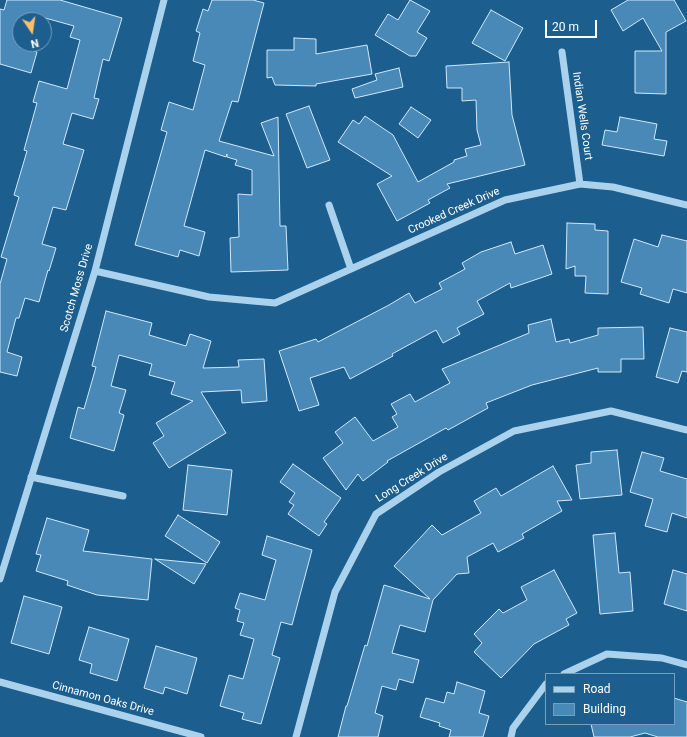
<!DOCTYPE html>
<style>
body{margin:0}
#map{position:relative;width:687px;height:737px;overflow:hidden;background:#1c5e8e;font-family:Roboto,sans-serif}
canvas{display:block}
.legend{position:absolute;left:545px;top:673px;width:130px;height:52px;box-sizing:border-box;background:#1c5e8e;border:1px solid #779ebb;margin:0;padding:5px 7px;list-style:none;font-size:12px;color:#fff}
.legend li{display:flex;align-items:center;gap:8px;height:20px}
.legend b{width:20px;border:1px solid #779ebb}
.north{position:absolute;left:12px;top:12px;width:40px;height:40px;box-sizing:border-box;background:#1c5e8e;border:1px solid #779ebb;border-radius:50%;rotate:167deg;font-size:11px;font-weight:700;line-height:16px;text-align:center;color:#fff}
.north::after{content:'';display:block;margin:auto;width:14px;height:18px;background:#fdbe68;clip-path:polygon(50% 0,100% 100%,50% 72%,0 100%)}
.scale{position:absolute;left:545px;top:20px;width:52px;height:18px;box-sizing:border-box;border:2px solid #fff;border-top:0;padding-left:5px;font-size:12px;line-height:14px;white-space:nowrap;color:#fff;-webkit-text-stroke:3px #1c5e8e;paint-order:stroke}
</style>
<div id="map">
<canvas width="687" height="737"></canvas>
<ul class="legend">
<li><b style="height:5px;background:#aad2ed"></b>Road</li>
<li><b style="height:11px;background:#4989b8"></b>Building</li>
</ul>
<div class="north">N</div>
<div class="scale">20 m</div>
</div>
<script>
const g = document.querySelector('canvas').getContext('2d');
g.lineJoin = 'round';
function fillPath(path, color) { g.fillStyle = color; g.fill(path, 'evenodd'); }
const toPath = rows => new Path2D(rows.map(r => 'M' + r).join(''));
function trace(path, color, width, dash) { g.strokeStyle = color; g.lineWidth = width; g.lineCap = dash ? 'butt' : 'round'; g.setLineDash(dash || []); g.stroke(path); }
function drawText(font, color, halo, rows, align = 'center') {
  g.font = font + ' Roboto,sans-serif'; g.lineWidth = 3; g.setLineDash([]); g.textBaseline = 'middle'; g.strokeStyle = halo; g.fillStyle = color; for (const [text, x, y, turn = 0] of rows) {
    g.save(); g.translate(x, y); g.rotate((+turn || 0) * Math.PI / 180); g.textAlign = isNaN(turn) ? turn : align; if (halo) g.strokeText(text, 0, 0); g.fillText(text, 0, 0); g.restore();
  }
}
const building = toPath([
 [7,0,60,0,122,18,109,61,103,59,94,98,99,99,93,119,72,113,63,144,84,150,66,210,53,207,42,244,56,248,49,271,48,270,39,302,25,298,19,318,16,318,7,352,22,357,17,376,0,372,0,284,7,259,1,257,19,197,14,195,27,151,24,150,37,103,33,102,39,81,67,89,80,40,70,37,74,26,38,16,37,20,20,20,20,47,37,52,31,73,0,64,0,9,4,10,7,0],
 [212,0,253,0,264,3,238,102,232,101,219,141,274,156,261,123,278,117,280,226,286,226,288,270,231,272,230,238,239,237,238,194,252,195,252,170,235,165,237,160,227,157,227,154,226,157,205,150,184,226,205,232,199,256,180,250,178,257,135,245,167,132,161,130,169,102,193,110,205,65,193,61,200,33,196,31,203,9,208,11,212,0],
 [410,0,430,11,417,32,427,38,416,56,410,56,375,35,388,14,398,20,410,0],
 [628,0,674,0,686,21,666,32,666,94,635,93,635,51,662,51,643,18,623,31,611,10,628,0],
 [491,10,523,28,505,61,472,43,491,10],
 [294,38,316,39,316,54,367,45,372,74,316,84,316,86,275,85,272,77,267,78,267,50,294,50,294,38],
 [509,62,512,115,525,165,447,184,450,188,428,200,430,203,397,221,377,184,392,176,338,142,353,120,359,124,365,116,393,135,418,182,454,162,454,160,467,156,465,149,481,145,477,130,476,100,462,101,462,88,447,88,446,66,509,62],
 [399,68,403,87,355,98,352,89,377,80,375,74,399,68],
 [309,106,330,160,307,168,286,114,309,106],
 [411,107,431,120,418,138,399,124,411,107],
 [620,117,657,124,654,139,667,141,664,156,602,145,605,130,617,132,620,117],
 [567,223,595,224,595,230,608,231,608,294,585,293,586,276,575,276,575,266,566,269,567,223],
 [662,235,687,241,687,293,673,289,669,303,640,294,642,288,621,282,634,239,658,247,662,235],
 [511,242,515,254,543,245,552,274,511,288,510,283,477,301,484,314,457,328,460,334,443,343,436,330,392,354,393,356,350,379,344,367,310,378,319,405,299,411,279,351,316,339,318,342,389,305,409,293,415,303,442,289,439,283,465,269,462,263,481,252,511,242],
 [106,311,152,323,149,335,186,346,190,334,211,341,203,368,239,367,238,360,264,359,267,401,242,403,241,390,201,392,226,433,169,468,153,443,164,436,156,423,193,401,171,394,175,382,149,375,152,364,119,355,111,386,126,390,119,413,124,415,114,451,70,438,78,407,84,409,96,367,92,366,106,311],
 [551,319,556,342,569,339,570,343,598,335,598,328,643,327,644,359,621,359,621,372,598,372,598,368,532,385,486,403,488,408,448,430,446,428,387,461,388,462,363,481,358,474,346,490,323,458,343,443,335,432,355,417,373,441,398,427,392,417,397,414,391,404,410,394,415,402,450,383,442,369,529,333,528,325,551,319],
 [670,328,687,332,687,372,682,371,678,383,656,377,670,328],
 [617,450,622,495,580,499,576,465,591,463,591,452,617,450],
 [642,452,664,458,660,471,687,479,687,518,672,513,667,532,645,526,653,499,630,492,642,452],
 [293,464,341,498,324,522,327,524,319,536,288,514,294,505,289,502,295,493,280,482,293,464],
 [188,465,232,470,227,515,183,510,188,465],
 [553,466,572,500,557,501,562,511,522,534,524,538,498,552,493,543,467,557,469,573,457,574,433,600,425,632,400,625,392,653,419,660,413,683,399,679,396,690,382,686,375,713,383,716,378,737,338,737,346,706,347,706,365,645,367,646,384,585,430,599,394,566,432,525,442,535,481,513,474,501,496,488,501,496,553,466],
 [178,515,220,542,207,563,165,536,178,515],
 [47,518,89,530,83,551,152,559,148,600,97,595,67,585,68,581,36,571,41,555,36,554,47,518],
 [615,533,619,573,630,572,633,611,600,614,593,535,615,533],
 [267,536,312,550,292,625,281,622,272,655,280,658,261,724,242,719,244,713,220,706,229,675,243,679,254,639,240,635,244,623,237,621,240,610,235,608,240,593,265,600,276,560,262,555,267,536],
 [155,559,206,564,194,584,155,559],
 [554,570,577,613,566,619,569,625,534,644,501,678,474,652,482,643,474,634,499,609,503,613,527,600,521,587,554,570],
 [673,570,687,574,687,611,664,604,673,570],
 [24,596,62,607,49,654,11,643,24,596],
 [89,627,129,639,117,681,90,673,92,664,79,660,89,627],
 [156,646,197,658,187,694,165,687,163,694,144,688,156,646],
 [457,682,485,691,479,713,489,716,483,737,449,737,451,730,439,726,440,723,420,717,426,698,444,703,447,692,454,694,457,682],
 [674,698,687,702,687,737,658,737,645,733,630,737,594,737,591,724,674,724,674,698]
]);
const minor = toPath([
 [562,52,580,184],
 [329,205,351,269],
 [95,271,209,297,275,303,505,200,580,184,613,187,687,205],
 [31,477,123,496],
 [0,579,95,271,164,0],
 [564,674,607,654,662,658,687,665],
 [0,682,201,737],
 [296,737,335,592,376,514,439,472,514,431,611,411,687,430],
 [511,737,513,728,546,684]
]);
const streetNames = [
 ["Indian Wells Court",582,116,82],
 ["Crooked Creek Drive",454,211,-24],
 ["Scotch Moss Drive",77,288,-74],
 ["Long Creek Drive",412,478,-32],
 ["Cinnamon Oaks Drive",103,699,15]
];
fillPath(building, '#4989b8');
trace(building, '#d0e8fa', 1);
trace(minor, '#aad2ed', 7);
drawText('11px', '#fff', '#1c5e8e', streetNames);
</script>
